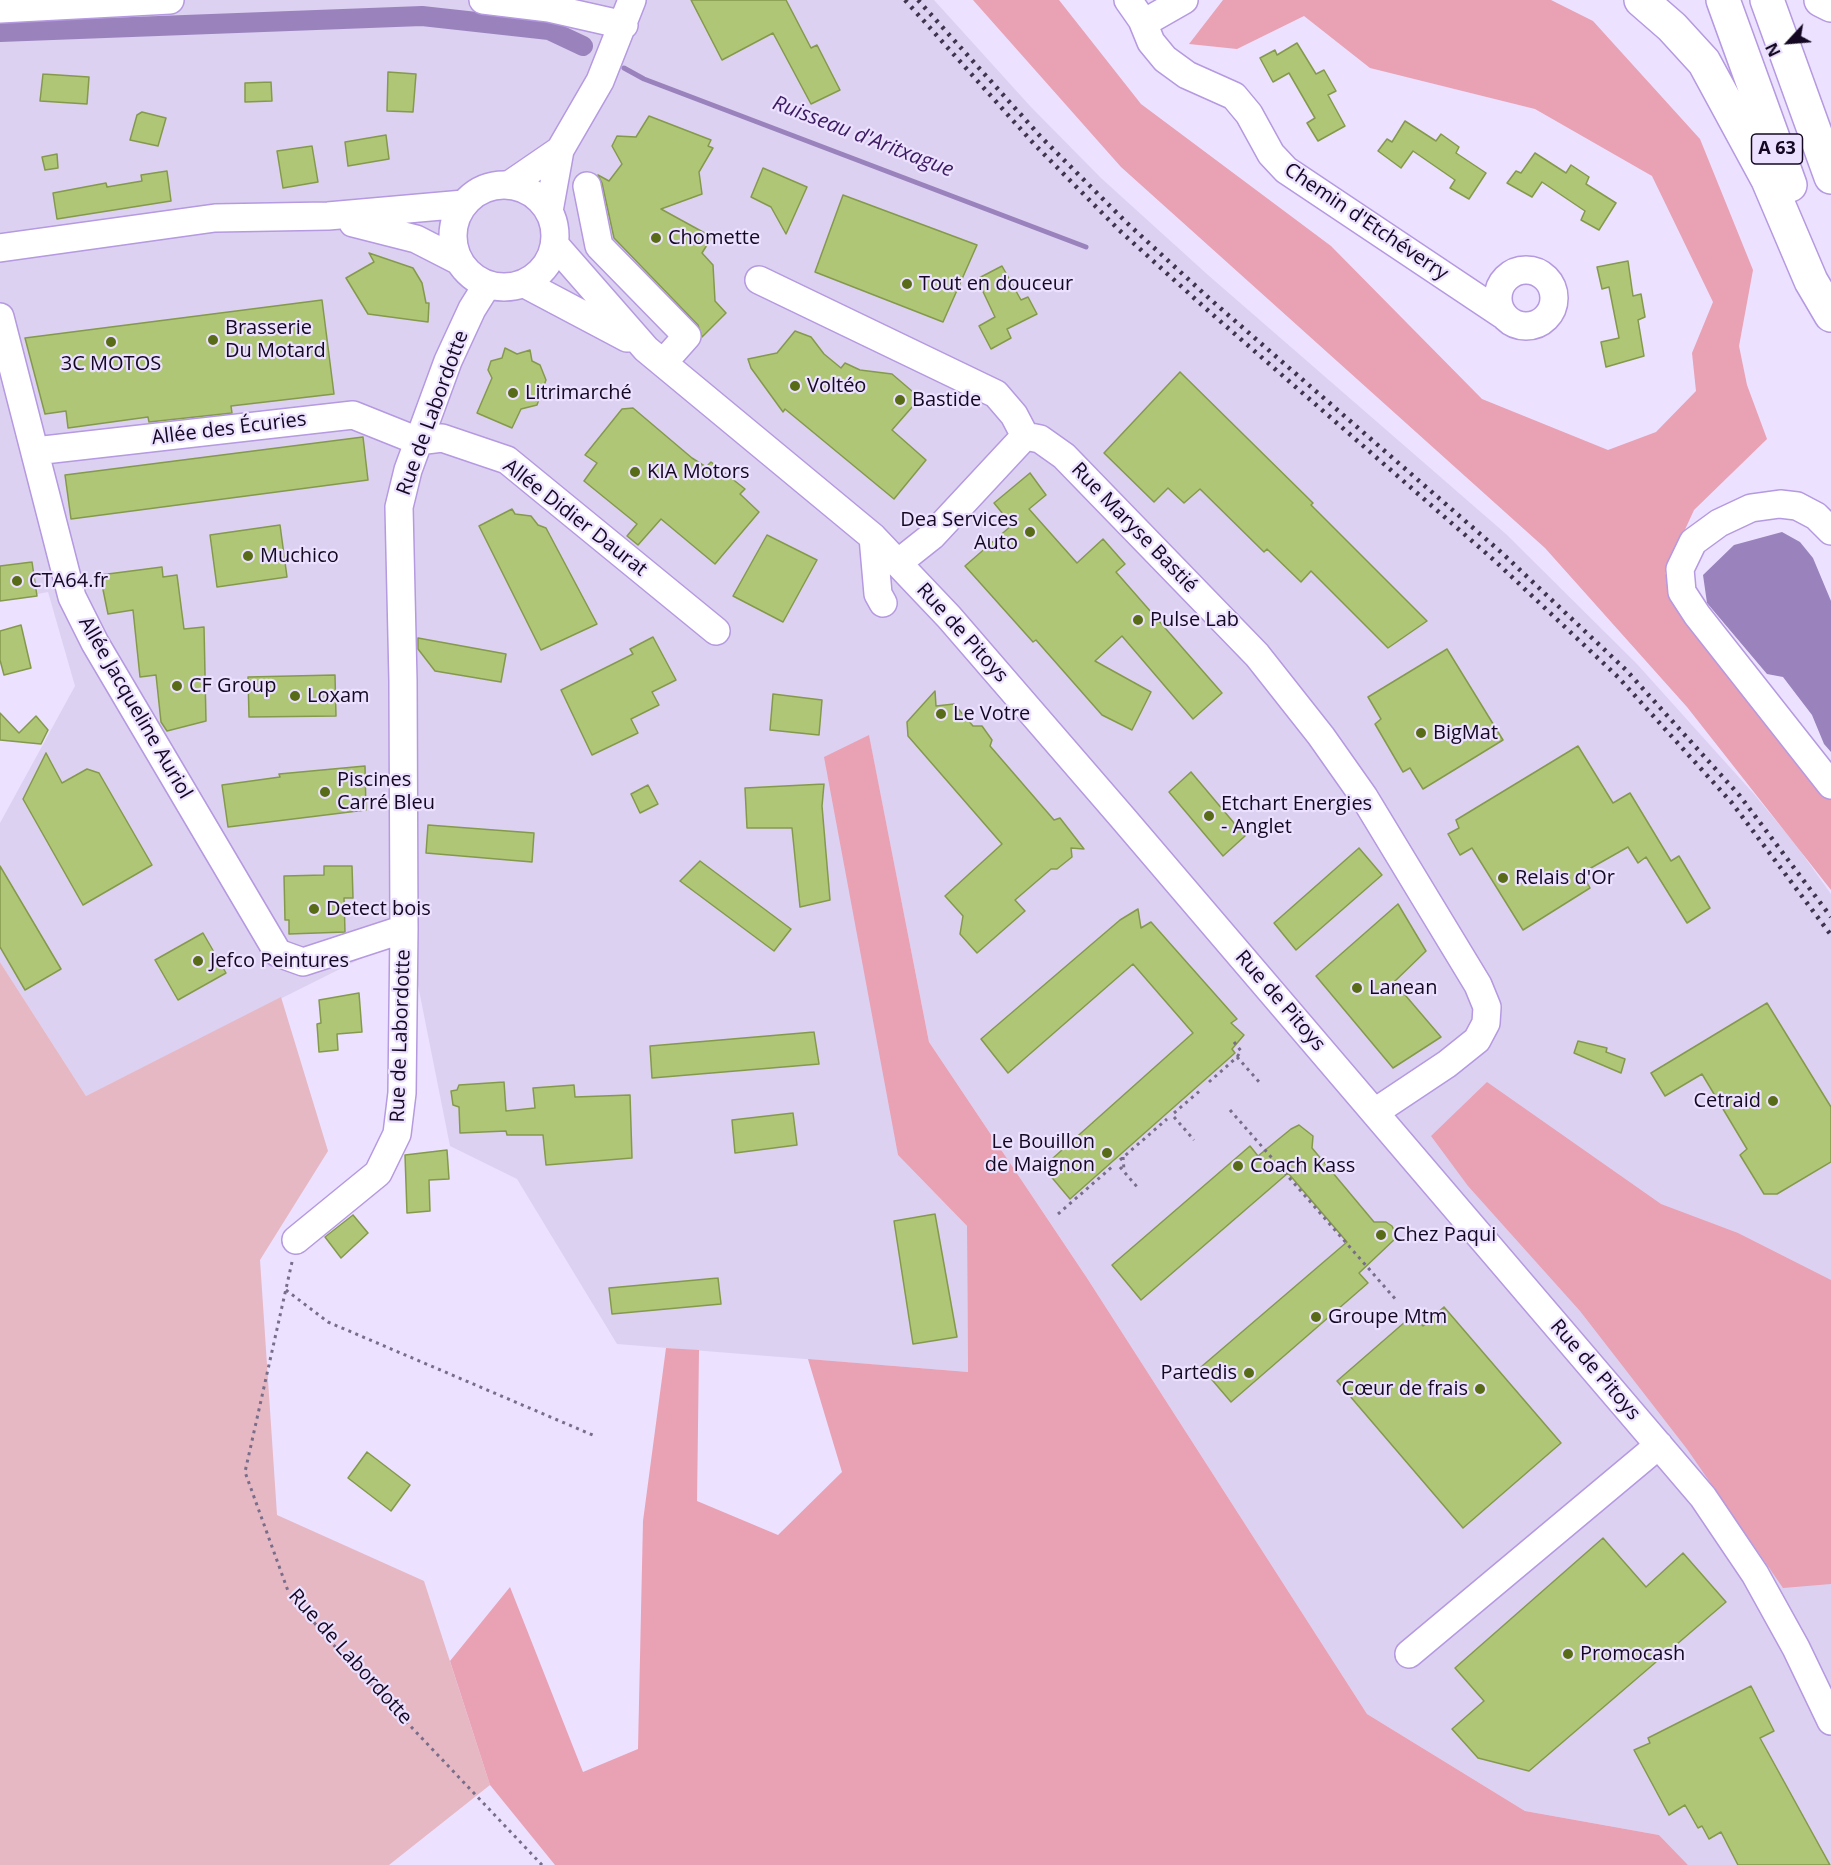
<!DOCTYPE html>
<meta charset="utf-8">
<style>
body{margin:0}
#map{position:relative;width:1831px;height:1865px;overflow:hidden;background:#ece1ff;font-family:"Open Sans",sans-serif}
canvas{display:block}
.north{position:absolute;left:1759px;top:12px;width:60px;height:60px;-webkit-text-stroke:4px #ece1ff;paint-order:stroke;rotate:244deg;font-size:16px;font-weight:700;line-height:24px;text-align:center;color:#140822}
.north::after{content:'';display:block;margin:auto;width:21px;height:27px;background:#140822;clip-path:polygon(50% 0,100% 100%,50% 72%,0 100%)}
</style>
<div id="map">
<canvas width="1831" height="1865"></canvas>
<div class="north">N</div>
</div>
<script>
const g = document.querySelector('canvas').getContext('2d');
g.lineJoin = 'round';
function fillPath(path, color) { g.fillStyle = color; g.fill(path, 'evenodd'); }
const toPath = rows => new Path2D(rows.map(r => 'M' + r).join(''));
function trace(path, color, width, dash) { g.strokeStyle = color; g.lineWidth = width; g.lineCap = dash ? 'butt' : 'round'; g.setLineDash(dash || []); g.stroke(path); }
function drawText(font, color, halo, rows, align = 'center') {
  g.font = font + ' "Open Sans",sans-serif'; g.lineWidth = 4.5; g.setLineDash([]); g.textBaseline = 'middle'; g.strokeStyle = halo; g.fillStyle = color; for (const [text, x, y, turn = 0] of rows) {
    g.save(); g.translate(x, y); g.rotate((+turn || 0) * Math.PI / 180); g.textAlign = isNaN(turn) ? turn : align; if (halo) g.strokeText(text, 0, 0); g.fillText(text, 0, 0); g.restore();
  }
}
const built = toPath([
 [0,0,934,0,1031,107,1101,178,1208,275,1506,534,1637,664,1754,794,1796,845,1831,894,1831,1865,1688,1865,1659,1835,1525,1811,1367,1714,1087,1278,929,1042,869,736,898,1155,967,1226,968,1372,617,1344,517,1179,450,1146,408,935,86,1096,0,962,0,823,75,686,48,592,0,601]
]);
const green = toPath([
 [0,962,86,1096,281,997,328,1151,260,1260,277,1515,424,1581,490,1785,389,1865,0,1865]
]);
const forest = toPath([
 [973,0,1059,0,1141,104,1331,246,1482,399,1608,450,1656,432,1696,391,1692,353,1713,302,1652,176,1535,109,1370,68,1304,16,1237,49,1189,44,1223,0,1551,0,1593,21,1700,139,1753,270,1739,346,1747,385,1767,439,1694,510,1665,573,1686,611,1831,795,1831,890,1687,707,1545,548,1121,167],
 [869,735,929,1042,1087,1278,1367,1714,1525,1811,1659,1835,1688,1865,555,1865,490,1785,450,1661,510,1587,583,1772,638,1749,643,1521,666,1348,699,1350,697,1501,778,1535,842,1472,808,1359,968,1372,967,1226,898,1155,824,757],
 [1487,1082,1661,1204,1738,1233,1831,1280,1831,1584,1783,1588,1687,1449,1580,1311,1468,1186,1431,1136]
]);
const water = toPath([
 [1782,532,1800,542,1813,558,1831,601,1831,752,1824,744,1812,715,1783,677,1767,674,1707,603,1703,575,1734,545]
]);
const stream = toPath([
 [624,68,644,79,1086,247]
]);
const canal = toPath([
 [0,32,422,16,549,30,583,46]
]);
const building = toPath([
 [691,0,786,0,811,48,817,45,840,90,811,104,773,33,722,60,691,0],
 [1297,43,1316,74,1324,70,1336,91,1328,95,1345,126,1318,141,1307,123,1315,118,1289,73,1273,82,1260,58,1275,50,1277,55,1297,43],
 [388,72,416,74,413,112,387,111,388,72],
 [43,74,89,77,87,104,40,101,43,74],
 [271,82,272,101,245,102,245,83,271,82],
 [142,112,166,118,158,146,130,140,137,115,142,112],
 [649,116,711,140,708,146,713,148,699,172,702,194,661,209,712,237,702,253,713,265,715,301,726,313,702,337,698,325,614,238,602,183,598,175,609,181,622,164,612,146,617,136,636,137,649,116],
 [1405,121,1436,141,1441,134,1459,147,1456,153,1486,173,1469,199,1450,188,1455,180,1413,151,1401,168,1378,151,1387,139,1392,142,1405,121],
 [386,135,389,159,348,166,345,142,386,135],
 [312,146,318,182,283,188,277,151,312,146],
 [1535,153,1566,173,1571,165,1589,177,1586,184,1616,203,1599,230,1581,220,1585,211,1542,182,1532,197,1507,183,1516,171,1521,173,1535,153],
 [57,154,58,168,45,170,42,157,57,154],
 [763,168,807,187,786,234,771,207,751,197,763,168],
 [167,171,171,201,57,219,53,193,106,183,107,187,142,181,141,175,167,171],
 [843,195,977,245,943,322,815,272,843,195],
 [369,253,413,268,422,283,426,303,429,303,428,322,368,314,346,278,374,262,369,253],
 [1628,261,1633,296,1641,294,1645,317,1638,320,1644,356,1606,367,1601,342,1619,338,1609,287,1602,289,1597,267,1628,261],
 [1002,266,1021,300,1028,297,1037,314,1007,329,1011,338,991,349,979,326,995,317,977,279,1002,266],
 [322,300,334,394,231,406,232,413,149,422,148,417,68,428,66,411,45,414,25,338,322,300],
 [795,331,811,337,824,354,841,368,845,363,860,370,892,374,920,398,892,430,926,460,894,499,785,409,783,412,751,368,748,359,777,353,795,331],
 [505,348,517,354,530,350,532,361,540,365,546,380,537,405,521,409,512,428,477,413,492,378,488,370,491,361,502,358,505,348],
 [1180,372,1313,503,1311,505,1427,621,1388,648,1311,571,1301,582,1267,549,1264,552,1200,489,1184,503,1168,488,1154,502,1104,453,1180,372],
 [633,408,692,458,706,467,711,462,745,489,740,494,759,512,715,564,661,519,638,545,627,536,637,524,584,481,597,463,585,455,622,409,633,408],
 [363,437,368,480,71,519,65,475,363,437],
 [1030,473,1046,495,1029,509,1077,563,1103,539,1125,564,1116,572,1222,693,1193,719,1122,636,1095,661,1151,692,1132,730,1102,715,1036,640,1033,642,965,566,1012,525,994,503,1030,473],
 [512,509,515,514,531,516,538,525,546,528,597,624,541,650,479,526,512,509],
 [280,525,287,577,217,587,210,535,280,525],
 [767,535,817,560,783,622,733,596,767,535],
 [32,562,37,596,0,601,0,566,32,562],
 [162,567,163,577,177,575,184,629,204,627,206,721,167,731,161,722,156,675,140,677,133,610,108,614,100,575,162,567],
 [21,625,31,668,4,675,0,660,0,631,21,625],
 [653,637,676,680,652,692,659,705,631,719,638,733,592,755,561,690,633,654,630,649,653,637],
 [418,638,506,654,501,682,435,671,418,649,418,638],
 [1447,649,1503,740,1423,789,1410,768,1403,772,1375,724,1381,719,1368,697,1447,649],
 [335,675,336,716,249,717,248,677,335,675],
 [935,691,936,706,954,704,973,726,982,726,992,740,990,746,1054,820,1060,818,1084,849,1071,848,1072,857,1057,869,1051,869,1015,900,1025,911,977,953,960,934,963,916,945,896,1002,844,908,736,907,722,935,691],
 [773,694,822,700,819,735,770,730,773,694],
 [0,713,19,733,36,716,48,730,41,744,0,740,0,713],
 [1578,746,1613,803,1630,793,1671,861,1679,856,1710,908,1687,923,1646,857,1638,863,1628,847,1582,873,1590,888,1523,930,1472,848,1460,855,1448,834,1459,828,1456,820,1578,746],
 [46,753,62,783,87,769,99,773,152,865,83,905,23,799,46,753],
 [365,766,366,810,228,827,222,785,280,777,279,774,365,766],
 [1191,772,1245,836,1223,856,1169,792,1191,772],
 [824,784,822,806,830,900,800,907,792,828,747,828,745,788,824,784],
 [648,785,658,804,640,813,631,794,648,785],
 [428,825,534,833,532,862,426,853,428,825],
 [1359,848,1382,875,1296,950,1274,923,1359,848],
 [700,861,791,929,774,951,680,881,700,861],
 [0,866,61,969,25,990,0,947,0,866],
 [324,866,352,866,353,898,344,898,345,932,289,934,289,920,285,920,284,876,324,875,324,866],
 [1398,904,1426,951,1394,982,1441,1037,1393,1068,1316,976,1398,904],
 [1138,909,1141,928,1151,922,1237,1019,1231,1023,1244,1035,1232,1049,1235,1053,1070,1199,1043,1167,1193,1033,1133,964,1008,1073,981,1039,1120,920,1138,909],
 [203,933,226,973,178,1000,155,960,203,933],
 [359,993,362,1032,337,1034,338,1050,319,1052,317,1024,321,1023,319,1000,359,993],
 [1767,1003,1831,1107,1831,1162,1777,1194,1764,1194,1740,1155,1747,1149,1702,1074,1665,1096,1651,1073,1767,1003],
 [814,1032,819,1064,652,1078,650,1046,814,1032],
 [1578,1041,1607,1048,1606,1052,1625,1059,1621,1073,1574,1053,1578,1041],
 [504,1082,506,1111,535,1108,533,1088,574,1085,575,1097,630,1095,632,1158,546,1165,543,1135,507,1135,506,1131,460,1133,459,1107,453,1105,451,1091,457,1090,459,1085,504,1082],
 [793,1113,797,1145,735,1153,732,1120,793,1113],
 [1299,1125,1313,1136,1312,1148,1374,1222,1386,1222,1392,1226,1397,1237,1359,1273,1368,1283,1231,1402,1201,1367,1347,1242,1288,1173,1141,1300,1112,1265,1250,1146,1258,1156,1291,1129,1299,1125],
 [447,1150,449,1179,429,1180,430,1211,407,1213,405,1155,447,1150],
 [935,1214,957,1337,913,1344,894,1221,935,1214],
 [353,1215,368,1233,341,1258,325,1237,353,1215],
 [718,1278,721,1304,612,1314,609,1288,718,1278],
 [1444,1307,1561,1443,1463,1528,1337,1381,1413,1315,1423,1326,1444,1307],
 [367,1452,410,1485,391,1511,348,1478,367,1452],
 [1603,1538,1646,1587,1683,1553,1726,1602,1529,1771,1478,1758,1452,1729,1484,1701,1455,1668,1603,1538],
 [1751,1686,1774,1731,1760,1738,1830,1865,1738,1865,1721,1832,1709,1839,1702,1826,1698,1828,1685,1805,1669,1815,1634,1750,1650,1743,1648,1738,1751,1686]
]);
const path = toPath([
 [1234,1042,1241,1051,1237,1057],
 [1209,1082,1237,1057,1261,1084],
 [1230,1110,1397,1301],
 [1174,1113,1202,1089],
 [1174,1117,1194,1140],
 [1123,1157,1124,1170],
 [1120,1160,1167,1119],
 [1120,1167,1138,1188],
 [1058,1214,1113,1166],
 [292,1262,245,1472,288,1591,327,1638,542,1865],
 [286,1290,328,1322,595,1436]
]);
const minor = toPath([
 [483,0,549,8,624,25],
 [1128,0,1142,20,1149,20,1184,0],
 [0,9,170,0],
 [1142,20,1151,42,1165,59,1187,75,1234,96,1249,114,1271,154,1286,170,1503,315],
 [560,150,600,81,632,0],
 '453 236a51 51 0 1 1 102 0a51 51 0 1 1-102 0Z',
 [509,185,560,150,549,211],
 [587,186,599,246,687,336,663,363],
 [353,223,416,239,459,261],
 [555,245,646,349,873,537,949,617,1122,817,1703,1497,1755,1574,1796,1648,1831,1721],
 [0,248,215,218,328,216,464,204],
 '1498 298a28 28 0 1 1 56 0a28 28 0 1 1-56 0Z',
 [759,280,996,394,1014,415,1025,436],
 [525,284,627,338],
 [0,317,72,597,95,643,278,953,303,962,404,929],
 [418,441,442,438,507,460,716,631],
 [35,451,353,415,418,441],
 [1831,531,1816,516,1797,506,1780,504,1751,508,1719,523,1693,542,1680,569,1682,592,1697,615,1831,785],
 [873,537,878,594,883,603],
 [898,563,932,536,1025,436,1040,439,1064,456,1257,655,1321,736,1364,797,1478,985,1487,1007,1486,1023,1477,1040,1447,1064,1375,1112],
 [296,1240,378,1173,397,1134,402,1093,404,929,403,681,399,507,408,470,448,361,472,309,487,285],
 [1409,1654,1659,1445]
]);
const highway = toPath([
 [1641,0,1672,27,1704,62,1768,180,1811,281,1831,315],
 [1723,0,1790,185],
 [1767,0,1831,177],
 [1821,0,1831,5]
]);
const rail = toPath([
 [905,0,1034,144,1119,230,1204,307,1495,561,1618,677,1732,803,1831,935],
 [918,0,1041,137,1127,223,1211,300,1502,553,1626,670,1740,796,1831,917]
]);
const markers = [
 [656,238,6,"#586b17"],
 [907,284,6,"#586b17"],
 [213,340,6,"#586b17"],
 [111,342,6,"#586b17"],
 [795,386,6,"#586b17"],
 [513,393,6,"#586b17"],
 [900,400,6,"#586b17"],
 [635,472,6,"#586b17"],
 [1030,532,6,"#586b17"],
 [248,556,6,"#586b17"],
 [17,581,6,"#586b17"],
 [1138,620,6,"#586b17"],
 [177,686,6,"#586b17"],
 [295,696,6,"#586b17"],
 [941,714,6,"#586b17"],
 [1421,733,6,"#586b17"],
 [325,792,6,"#586b17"],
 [1209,816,6,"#586b17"],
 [1503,878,6,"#586b17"],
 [314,909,6,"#586b17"],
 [198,961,6,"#586b17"],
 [1357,988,6,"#586b17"],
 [1773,1101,6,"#586b17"],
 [1107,1153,6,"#586b17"],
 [1238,1166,6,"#586b17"],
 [1381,1235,6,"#586b17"],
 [1316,1317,6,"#586b17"],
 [1249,1373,6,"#586b17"],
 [1480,1389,6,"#586b17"],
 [1568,1654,6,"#586b17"]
];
const shields = [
 [1777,149,51]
];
const shieldNames = [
 ["A 63",1777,149]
];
const streetNames = [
 ["Chemin d'Etchéverry",1366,222,34],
 ["Rue de Labordotte",433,413,-70],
 ["Allée des Écuries",229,429,-7],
 ["Allée Didier Daurat",575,518,38],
 ["Rue Maryse Bastié",1134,528,46],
 ["Rue de Pitoys",962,633,48],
 ["Allée Jacqueline Auriol",135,708,60],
 ["Rue de Pitoys",1280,1001,49],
 ["Rue de Labordotte",401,1036,-88],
 ["Rue de Pitoys",1595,1370,49],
 ["Rue de Labordotte",350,1657,48]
];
const poiNames = [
 ["Chomette",668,238],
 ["Tout en douceur",919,284],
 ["Brasserie",225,328],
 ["Du Motard",225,351],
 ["3C MOTOS",111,364,"center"],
 ["Voltéo",807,386],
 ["Litrimarché",525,393],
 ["Bastide",912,400],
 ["KIA Motors",647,472],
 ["Dea Services",1018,520,"right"],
 ["Auto",1018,543,"right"],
 ["Muchico",260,556],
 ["CTA64.fr",29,581],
 ["Pulse Lab",1150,620],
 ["CF Group",189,686],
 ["Loxam",307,696],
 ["Le Votre",953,714],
 ["BigMat",1433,733],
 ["Piscines",337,780],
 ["Carré Bleu",337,803],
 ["Etchart Energies",1221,804],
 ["- Anglet",1221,827],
 ["Relais d'Or",1515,878],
 ["Detect bois",326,909],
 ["Jefco Peintures",210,961],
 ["Lanean",1369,988],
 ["Cetraid",1761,1101,"right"],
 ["Le Bouillon",1095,1142,"right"],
 ["de Maignon",1095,1165,"right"],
 ["Coach Kass",1250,1166],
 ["Chez Paqui",1393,1235],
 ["Groupe Mtm",1328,1317],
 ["Partedis",1237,1373,"right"],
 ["Cœur de frais",1468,1389,"right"],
 ["Promocash",1580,1654]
];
const waterNames = [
 ["Ruisseau d'Aritxague",863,137,21]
];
fillPath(built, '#ddd1f2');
fillPath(green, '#e6b8c3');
fillPath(forest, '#e9a1b4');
fillPath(water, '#9a83bd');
trace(stream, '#9a83bd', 5);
trace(canal, '#9a83bd', 20);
fillPath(building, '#afc677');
trace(building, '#85994c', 1.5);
trace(minor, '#b599e1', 30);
trace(highway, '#b599e1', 36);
trace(path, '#796e8a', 3, [3, 4.5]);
trace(minor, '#fff', 27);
trace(highway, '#fff', 33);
trace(rail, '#3f334e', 4.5, [3, 6]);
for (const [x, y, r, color] of markers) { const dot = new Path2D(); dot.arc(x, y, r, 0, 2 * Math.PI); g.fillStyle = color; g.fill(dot); trace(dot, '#ece1ff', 2); }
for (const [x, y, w] of shields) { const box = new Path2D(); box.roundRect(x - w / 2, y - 15, w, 30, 4.5); g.fillStyle = '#ece1ff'; g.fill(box); trace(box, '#140822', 1.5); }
drawText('bold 18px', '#140822', null, shieldNames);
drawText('20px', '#140822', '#ece1ff', streetNames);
drawText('20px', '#140822', '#ece1ff', poiNames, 'left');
drawText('italic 21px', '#3c1a61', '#ece1ff', waterNames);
</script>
